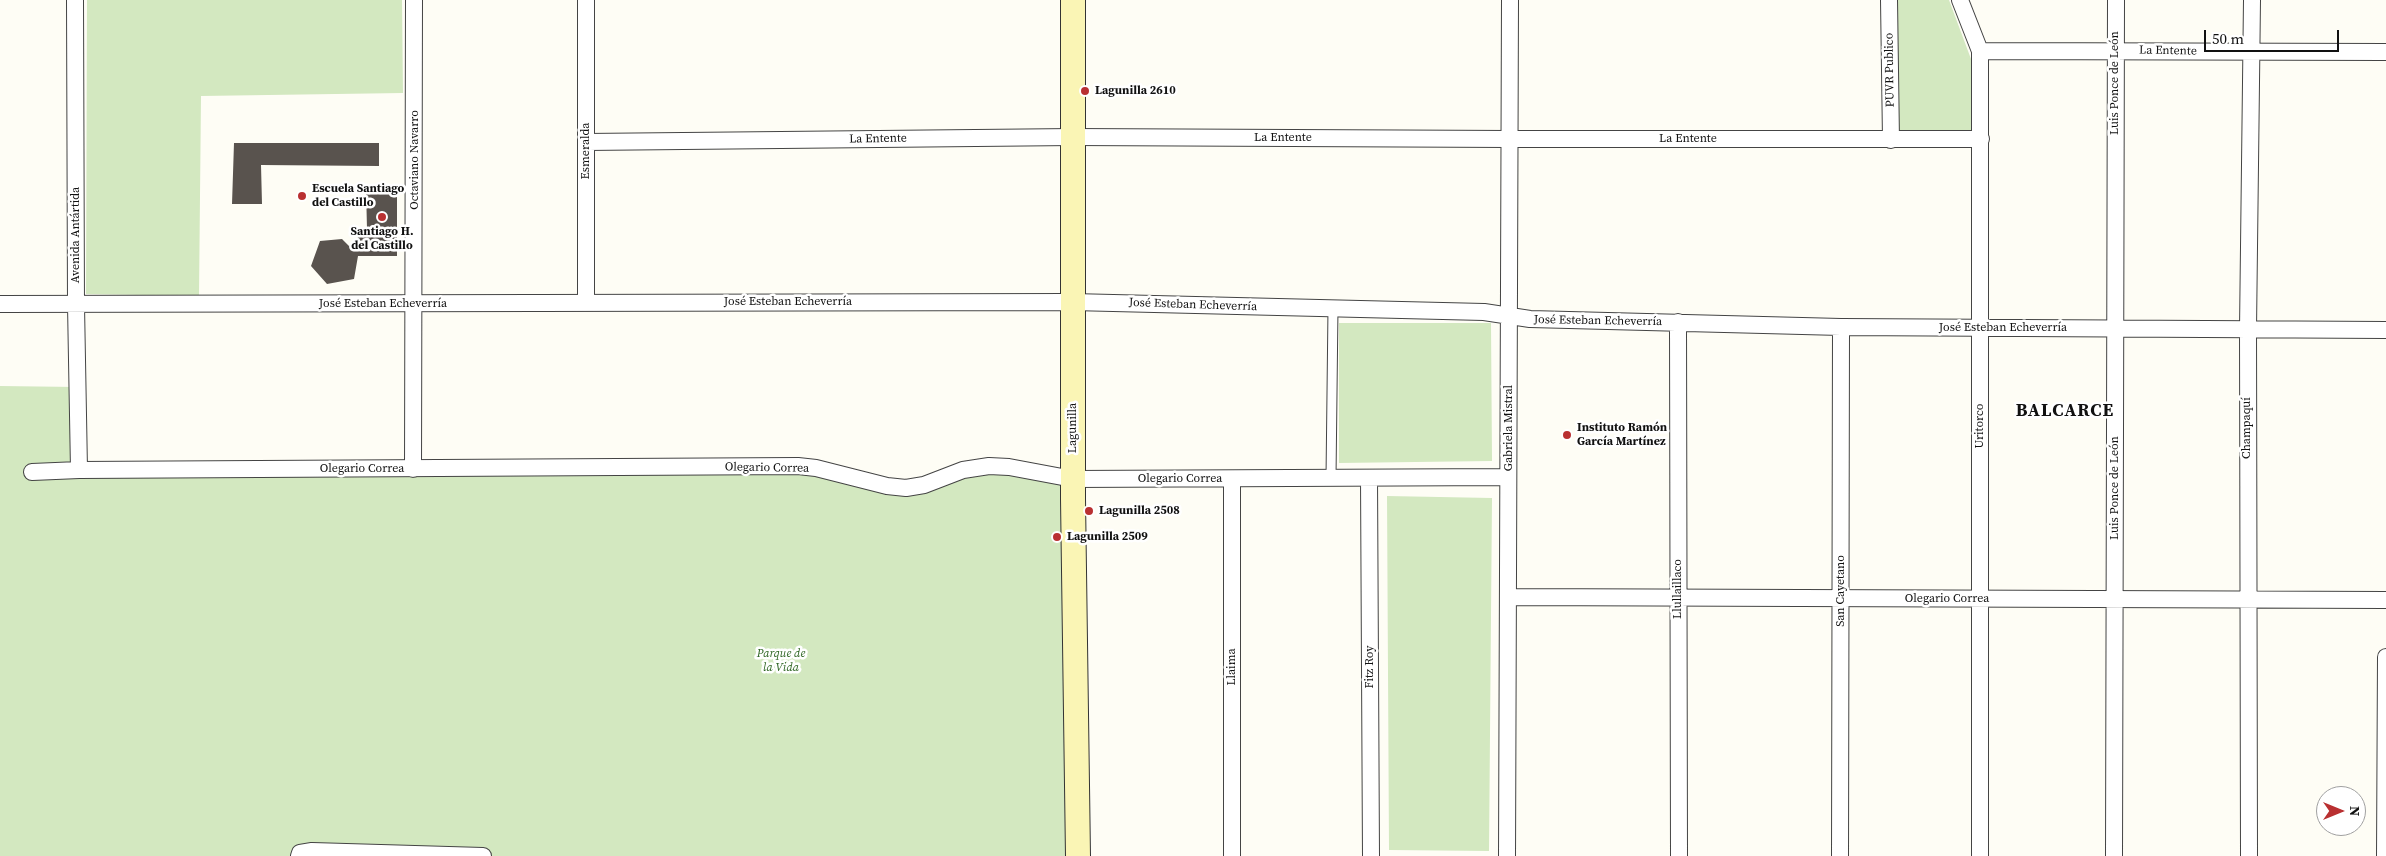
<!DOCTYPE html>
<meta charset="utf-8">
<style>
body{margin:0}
#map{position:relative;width:2386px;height:856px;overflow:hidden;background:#fefdf5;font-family:"Source Serif 4",serif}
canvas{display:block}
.north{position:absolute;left:2316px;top:786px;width:50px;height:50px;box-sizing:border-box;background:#fff;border:1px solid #a0a0a0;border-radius:50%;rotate:90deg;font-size:14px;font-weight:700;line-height:20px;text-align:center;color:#111}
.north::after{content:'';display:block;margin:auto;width:18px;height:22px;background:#b93031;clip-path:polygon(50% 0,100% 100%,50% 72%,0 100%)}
.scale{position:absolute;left:2204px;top:30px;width:135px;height:22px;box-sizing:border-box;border:2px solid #111;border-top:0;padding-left:6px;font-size:15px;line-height:18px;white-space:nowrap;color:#111;-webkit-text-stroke:4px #fff;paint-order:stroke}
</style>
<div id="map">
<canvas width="2386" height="856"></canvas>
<div class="north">N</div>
<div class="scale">50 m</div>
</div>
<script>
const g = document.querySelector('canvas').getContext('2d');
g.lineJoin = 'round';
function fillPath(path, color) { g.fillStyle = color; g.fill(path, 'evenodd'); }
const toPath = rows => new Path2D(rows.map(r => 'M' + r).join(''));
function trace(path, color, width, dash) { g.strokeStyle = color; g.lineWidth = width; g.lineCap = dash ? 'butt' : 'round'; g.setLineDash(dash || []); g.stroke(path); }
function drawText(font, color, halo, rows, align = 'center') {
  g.font = font + ' "Source Serif 4",serif'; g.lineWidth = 5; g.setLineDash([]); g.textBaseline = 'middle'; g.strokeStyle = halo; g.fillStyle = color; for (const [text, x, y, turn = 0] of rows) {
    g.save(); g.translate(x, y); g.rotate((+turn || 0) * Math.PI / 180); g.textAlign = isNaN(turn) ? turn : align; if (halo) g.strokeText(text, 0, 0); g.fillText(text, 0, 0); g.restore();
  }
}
const green = toPath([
 [87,0,402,0,403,93,201,96,199,296,86,294],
 [1897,0,1949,0,1971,59,1973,132,1898,133],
 [1339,323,1491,323,1492,461,1339,463],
 [0,386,77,387,79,470,798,466,887,486,963,470,1073,479,1078,856,0,856],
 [1387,496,1492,498,1489,851,1389,850]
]);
const building = toPath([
 [234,143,379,143,379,166,261,165,262,204,232,204],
 [366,188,397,189,397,256,358,256,354,279,327,284,311,266,320,241,342,239,349,246,367,229]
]);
const service = toPath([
 [1331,478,1333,308]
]);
const minor = toPath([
 [75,0,76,305,79,470],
 [586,0,586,303],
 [1889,0,1891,140],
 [1960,0,1980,51,1980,856],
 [1980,51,2386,52],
 [586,142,1073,137,1509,139,1981,139],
 [0,304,1072,302,1484,312,1530,319,1841,327,2386,330],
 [1678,322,1679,856],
 [413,469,414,0],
 [32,472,79,470,798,466,816,468,887,486,906,488,924,485,963,470,989,466,1009,467,1073,479,1508,477],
 [1369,478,1371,856],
 [1232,479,1232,856],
 [1508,597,2386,600],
 [299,856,300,853,312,851,483,856],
 [1507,856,1510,0],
 [1840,856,1841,327],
 [2114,856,2116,0],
 [2249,856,2248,329,2252,0],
 [2385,856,2386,657]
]);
const secondary = toPath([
 [1073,0,1073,499,1078,856]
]);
const markers = [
 [1085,91,5,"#b93031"],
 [302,196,5,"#b93031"],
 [382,217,5,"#b93031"],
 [1567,435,5,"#b93031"],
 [1089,511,5,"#b93031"],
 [1057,537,5,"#b93031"]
];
const streetNames = [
 ["La Entente",2168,51,1],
 ["PUVR Publico",1890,70,-91],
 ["Luis Ponce de León",2115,83,-90],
 ["La Entente",1283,138],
 ["La Entente",878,139,-1],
 ["La Entente",1688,139],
 ["Esmeralda",586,151,-90],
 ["Octaviano Navarro",415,160,-90],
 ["Avenida Antártida",76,235,-90],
 ["José Esteban Echeverría",788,302],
 ["José Esteban Echeverría",383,304],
 ["José Esteban Echeverría",1193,305,2],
 ["José Esteban Echeverría",1598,321,1],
 ["José Esteban Echeverría",2003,328],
 ["Uritorco",1980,426,-90],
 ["Lagunilla",1073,428,-90],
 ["Gabriela Mistral",1509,428,-90],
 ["Champaquí",2247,428,-90],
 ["Olegario Correa",767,468,1],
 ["Olegario Correa",362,469],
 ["Olegario Correa",1180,479],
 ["Luis Ponce de León",2115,488,-90],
 ["Llullaillaco",1678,589,-90],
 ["San Cayetano",1841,591,-90],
 ["Olegario Correa",1947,599],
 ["Llaima",1232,667,-90],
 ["Fitz Roy",1370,667,-90]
];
const poiNames = [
 ["Lagunilla 2610",1095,91],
 ["Escuela Santiago",312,189],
 ["del Castillo",312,203],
 ["Santiago H.",382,232,"center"],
 ["del Castillo",382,246,"center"],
 ["Instituto Ramón",1577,428],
 ["García Martínez",1577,442],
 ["Lagunilla 2508",1099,511],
 ["Lagunilla 2509",1067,537]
];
const parkNames = [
 ["Parque de",781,654],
 ["la Vida",781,668]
];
const districtNames = [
 ["BALCARCE",2065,411]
];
fillPath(green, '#d3e8c0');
fillPath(building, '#59534e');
trace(service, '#444', 11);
trace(minor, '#444', 18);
trace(secondary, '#333', 26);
trace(service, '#fff', 9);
trace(minor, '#fff', 16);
trace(secondary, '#faf5b5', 24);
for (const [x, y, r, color] of markers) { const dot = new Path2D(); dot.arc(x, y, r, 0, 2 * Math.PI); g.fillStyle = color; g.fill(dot); trace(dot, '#fff', 2); }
drawText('12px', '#111', '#fff', streetNames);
drawText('bold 12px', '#111', '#fff', poiNames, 'left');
drawText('italic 12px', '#2f6624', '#fff', parkNames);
g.letterSpacing = '1px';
drawText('bold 18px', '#111', '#fff', districtNames);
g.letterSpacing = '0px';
</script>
